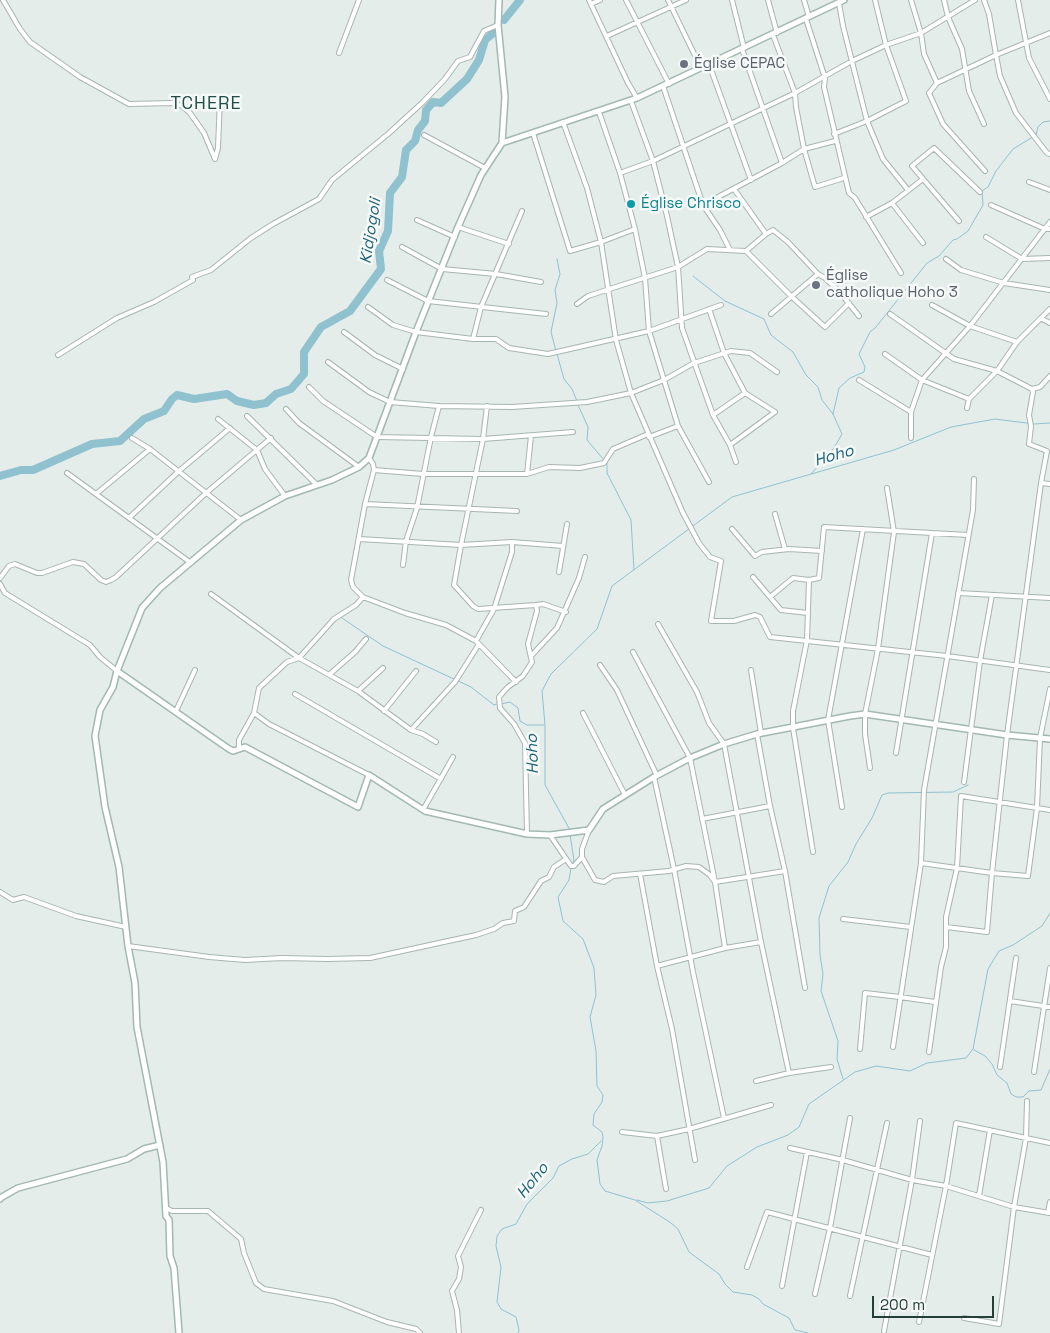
<!DOCTYPE html>
<meta charset="utf-8">
<style>
body{margin:0}
#map{position:relative;width:1050px;height:1333px;overflow:hidden;background:#e4edea;font-family:"Space Grotesk",sans-serif}
canvas{display:block}
.scale{position:absolute;left:872px;top:1296px;width:122px;height:22px;box-sizing:border-box;border:2px solid #243e39;border-top:0;padding-left:6px;font-size:15px;line-height:18px;white-space:nowrap;color:#243e39;-webkit-text-stroke:4px #f5f9f7;paint-order:stroke}
</style>
<div id="map">
<canvas width="1050" height="1333"></canvas>
<div class="scale">200 m</div>
</div>
<script>
const g = document.querySelector('canvas').getContext('2d');
g.lineJoin = 'round';
const toPath = rows => new Path2D(rows.map(r => 'M' + r).join(''));
function trace(path, color, width, dash) { g.strokeStyle = color; g.lineWidth = width; g.lineCap = dash ? 'butt' : 'round'; g.setLineDash(dash || []); g.stroke(path); }
function drawText(font, color, halo, rows, align = 'center') {
  g.font = font + ' "Space Grotesk",sans-serif'; g.lineWidth = 5; g.setLineDash([]); g.textBaseline = 'middle'; g.strokeStyle = halo; g.fillStyle = color; for (const [text, x, y, turn = 0] of rows) {
    g.save(); g.translate(x, y); g.rotate((+turn || 0) * Math.PI / 180); g.textAlign = isNaN(turn) ? turn : align; if (halo) g.strokeText(text, 0, 0); g.fillText(text, 0, 0); g.restore();
  }
}
const stream = toPath([
 [693,276,725,301,764,319,771,335,793,352,806,375,818,387,822,400,833,414,842,434,834,448,811,474],
 [556,351,551,332,557,303,555,290,560,274,557,259],
 [557,354,564,379,572,389,577,401],
 [578,405,588,427,587,440,604,460],
 [833,414,839,388,850,378,864,372,865,367,859,354,870,332,876,327,927,263,939,256,953,240,957,239,968,231,983,205,982,191,988,187,996,171,1013,149,1036,135,1038,127,1043,122,1050,121],
 [607,463,607,473,631,520,634,570],
 [342,618,383,646,471,687,494,705,497,704],
 [501,704,510,702,518,708,520,721,527,725,544,725],
 [570,830,545,785,545,725,542,691,551,674,597,629,612,586,732,497,894,450,951,427,995,419,1034,424,1050,423],
 [570,834,574,861,572,864],
 [571,868,569,880,558,897,563,921,583,939,594,968,596,995,590,1017,596,1051,597,1086,603,1095,602,1102,594,1114,593,1125,602,1132,603,1137,602,1146,597,1160,600,1184,605,1191,635,1200,671,1223,678,1229,689,1252,719,1274,725,1284,733,1292,752,1295,759,1299,763,1304,789,1318,795,1330,808,1333],
 [974,1050,985,1056,992,1064,997,1075,1007,1083,1011,1094,1016,1097,1023,1097,1029,1091,1041,1090,1050,1069],
 [843,1079,837,1059,838,1041,821,991,823,974,820,955,819,918,829,886,848,862,856,844,872,818,882,795,888,793,953,792,968,785],
 [637,1200,648,1203,667,1201,709,1188,727,1166,757,1147,788,1135,799,1127,809,1104,855,1072,876,1066,910,1071,927,1063,966,1058,973,1049,988,969,999,951,1013,945,1042,926,1050,913],
 [518,1333,519,1330,516,1317,501,1309,497,1302,501,1267,496,1246,497,1236,502,1229,516,1224,527,1204,553,1178,559,1166,572,1159,588,1154,601,1141]
]);
const river = toPath([
 [504,20,520,0],
 [0,476,21,470,33,470,92,444,120,441,144,419,164,411,172,399,177,395,194,399,227,394,237,401,254,405,266,403,276,394,291,389,304,374,304,352,321,327,350,311,381,269,379,251,388,231,390,193,402,177,406,150,415,141,418,130,425,121,426,110,433,102,441,103,467,79,479,60,485,40,496,31]
]);
const street = toPath([
 [3,0,20,29,30,42,80,77,129,104,174,103,182,106,190,113,204,133,215,159],
 [589,0,628,83,637,98],
 [626,0,669,84],
 [668,0,701,68],
 [732,0,744,48],
 [768,0,777,33],
 [804,0,809,17],
 [911,0,921,33,924,54,937,83],
 [944,0,948,17,962,49,969,91,984,124],
 [984,0,989,14,996,55,937,83,929,93,943,124,985,171],
 [1018,0,1029,58,1050,99],
 [839,3,843,26,867,121,883,159,908,190],
 [591,4,600,0],
 [806,19,825,78,824,87,849,193,855,198,901,273],
 [1050,33,996,55,1000,76,1016,113,1047,153,1050,154],
 [773,35,795,93,796,107,804,149,815,187,844,178],
 [607,36,686,0],
 [742,49,782,163],
 [339,53,359,0],
 [709,64,751,180],
 [663,86,703,205,720,230,730,250],
 [631,101,653,161,667,216,678,267,682,328,713,415,730,445,736,462],
 [599,112,620,173,635,229,645,278,649,331,678,426,709,482],
 [563,122,587,188,601,242,616,340,631,393,683,513,699,543,710,557,721,561,711,621,734,621,755,615,760,617,770,637,947,656,1050,670],
 [533,133,570,251,601,242,635,229],
 [834,134,867,121,906,101,886,45,875,0],
 [424,135,485,168],
 [215,159,218,148,220,98],
 [620,173,653,161,795,93,852,61,886,45,921,33,975,0],
 [1029,182,1050,190],
 [734,189,766,234],
 [892,203,923,243],
 [703,205,782,163,804,149,835,141],
 [991,205,1045,229,1050,229],
 [866,217,892,203,923,179],
 [417,220,455,237],
 [959,221,912,166,934,148,980,192],
 [458,227,509,244],
 [986,237,1022,259,1050,258],
 [402,247,442,269,496,274,541,282],
 [746,251,791,296,825,327,849,303],
 [946,259,961,270,1004,283,1050,290],
 [387,280,428,301,546,314],
 [577,304,588,296,678,267,707,249,746,251,766,234,773,230,788,242,818,274,825,278,838,290,859,316],
 [932,305,970,326,1017,342],
 [368,307,393,325,416,332,473,339,496,339,509,348,548,354,649,331,721,305],
 [709,309,724,353,745,393,775,412,730,445],
 [771,314,818,274],
 [890,314,954,359,997,371,1032,389,1033,392,1029,415,1031,426,1029,444,1047,451,1041,483,1007,735,992,873,987,932,946,927],
 [1042,319,1050,323],
 [344,332,375,355,403,369],
 [473,339,481,307,522,211],
 [885,354,922,380,969,399],
 [58,355,117,318,154,302,193,280,192,277,211,270,251,238,273,224,319,199,332,180,388,134,422,103,445,79,458,61,470,57,484,31,498,25],
 [328,362,369,392,390,402,439,406,512,407,587,402,631,393,664,380,694,363,731,351,750,353,777,372],
 [859,380,911,412],
 [309,387,323,401,377,437,483,439,573,432],
 [1032,389,1040,387,1050,376],
 [487,406,483,439,461,545,454,585,473,606,478,609,536,605,537,611,528,644,532,662,523,676,508,687,499,697,500,708,514,724,525,743,527,834],
 [967,408,969,399,997,371,1017,342,1050,309],
 [286,409,299,423,359,467],
 [713,415,745,393],
 [247,416,317,485],
 [218,419,257,450,265,469,285,496],
 [649,437,678,426],
 [132,438,150,449,241,520],
 [911,438,911,412,922,380,970,326,1050,222],
 [369,458,373,464,374,470,365,504,351,580,353,587,363,597,405,613,446,625,476,641,516,682],
 [374,470,423,474,527,474,549,467,580,468,604,463,613,449,648,434],
 [67,473,191,563],
 [527,474,531,436],
 [1041,483,1050,484],
 [96,494,150,449],
 [365,504,517,511],
 [775,514,785,549],
 [129,518,179,471,230,428],
 [732,529,755,556,762,552,789,549,822,551],
 [359,539,461,545,512,542,563,546],
 [403,565,406,541,417,508,431,437,439,406],
 [559,572,567,524],
 [753,577,781,610,808,613],
 [0,578,9,566,15,564,37,573,42,573,73,562,84,564,101,580,106,582,111,580,116,577,206,493,271,438],
 [809,580,807,640,793,711,793,728,813,852],
 [0,584,5,593,90,645,100,657,117,671],
 [958,593,1050,598],
 [211,594,299,658,358,691,411,730,423,734,436,742],
 [770,597,793,578,809,580,819,578,824,527,968,535],
 [536,605,543,604,566,612],
 [658,624,697,692,709,723,724,744,761,942,789,1073],
 [476,641,494,609,512,552,512,542],
 [633,652,690,758,715,882,785,871],
 [531,656,557,628,579,578,585,557],
 [600,665,617,690,657,776],
 [751,670,761,733],
 [330,674,355,652,366,639],
 [358,691,383,668],
 [295,694,441,779],
 [176,711,195,670],
 [384,711,416,671],
 [254,713,269,724,369,775],
 [583,713,625,795],
 [411,730,455,682,479,644],
 [757,734,770,806,785,871,805,988],
 [239,748,239,740,254,713,259,688,287,662,299,658,334,619,356,605,363,597],
 [896,753,932,533],
 [870,768,865,734,865,714,878,649,894,532,887,488],
 [654,777,674,869,693,972,724,1118],
 [964,782,980,661,992,595],
 [842,807,828,720,863,529],
 [423,810,453,757],
 [702,819,770,806],
 [550,835,571,866,574,866,582,857,582,849,589,830],
 [582,857,595,880,604,882,613,876,669,871,686,866,699,867,710,875,715,882,725,948],
 [921,863,992,873,1028,876,1037,808,1040,738,1050,689],
 [640,874,657,966,672,1029,695,1160],
 [0,892,13,900,24,897,76,916,126,927],
 [843,919,911,927],
 [128,946,209,957,245,960,282,958,327,959,370,958,476,935,494,929,503,923,514,921,515,911,524,907,541,881,549,877,554,867,566,859],
 [657,966,725,948,761,942],
 [1010,1001,1050,1007],
 [893,1047,921,863,924,790,973,510,974,479],
 [860,1049,865,993,900,997,935,1002],
 [929,1052,941,967,946,947,946,917,957,868,961,796,1050,810],
 [1000,1067,1016,958],
 [1034,1072,1050,968],
 [756,1081,789,1073,831,1067],
 [622,1132,657,1136,689,1129,771,1105],
 [657,1136,666,1189],
 [790,1148,843,1160,912,1180,946,1186,1014,1207,1050,1213],
 [979,1196,990,1130],
 [166,1208,172,1211,208,1211,241,1239,244,1253,256,1283,264,1289,333,1301,387,1322,416,1329,420,1333],
 [1048,1213,1050,1202],
 [747,1267,767,1212,932,1255],
 [782,1286,807,1152],
 [815,1294,830,1228,850,1118],
 [850,1296,887,1123],
 [964,1318,999,1324,1014,1207,1026,1138,1027,1101],
 [919,1322,946,1186,956,1123,1050,1143],
 [884,1331,912,1180,920,1121],
 [459,1333,457,1310,452,1291,459,1279,461,1267,458,1256,481,1210]
]);
const secondary = toPath([
 [502,143,637,98,844,0],
 [117,671,229,749,233,751,245,747,358,807,369,775,425,811,527,834,550,835,589,830,603,809,654,777,690,758,724,744,757,734,850,716,865,714,1007,735,1050,739],
 [0,1199,2,1197,18,1188,127,1159,144,1149,160,1145],
 [179,1333,174,1268,170,1256,169,1220,166,1216,163,1162,137,1027,135,983,128,946,119,867,105,807,95,736,100,710,113,687,117,671,142,608,160,588,241,520,285,496,332,480,359,467,369,458,416,332,458,227,481,175,502,143,505,97,498,25,499,0]
]);
const markers = [
 [684,64,5,"#6b7280"],
 [631,204,5,"#0f9aa8"],
 [816,285,5,"#6b7280"]
];
const worshipNames = [
 ["Église CEPAC",694,64],
 ["Église",826,276],
 ["catholique Hoho 3",826,293]
];
const cultureNames = [
 ["Église Chrisco",641,204]
];
const waterNames = [
 ["Kidjogoli",371,231,-81],
 ["Hoho",834,456,-16],
 ["Hoho",533,754,-92],
 ["Hoho",533,1181,-51]
];
const quarterNames = [
 ["TCHERE",206,104]
];
trace(stream, '#8fc1cf', 1);
trace(river, '#8fc1cf', 8);
trace(street, '#a7b5b1', 6);
trace(secondary, '#a3b8b2', 8);
trace(street, '#fff', 4);
trace(secondary, '#fff', 5);
for (const [x, y, r, color] of markers) { const dot = new Path2D(); dot.arc(x, y, r, 0, 2 * Math.PI); g.fillStyle = color; g.fill(dot); trace(dot, '#f5f9f7', 2); }
drawText('15px', '#5b616d', '#f5f9f7', worshipNames, 'left');
drawText('15px', '#0d838f', '#f5f9f7', cultureNames, 'left');
drawText('italic 16px', '#216377', '#f5f9f7', waterNames);
g.letterSpacing = '1px';
drawText('18px', '#214f47', '#f5f9f7', quarterNames);
g.letterSpacing = '0px';
</script>
